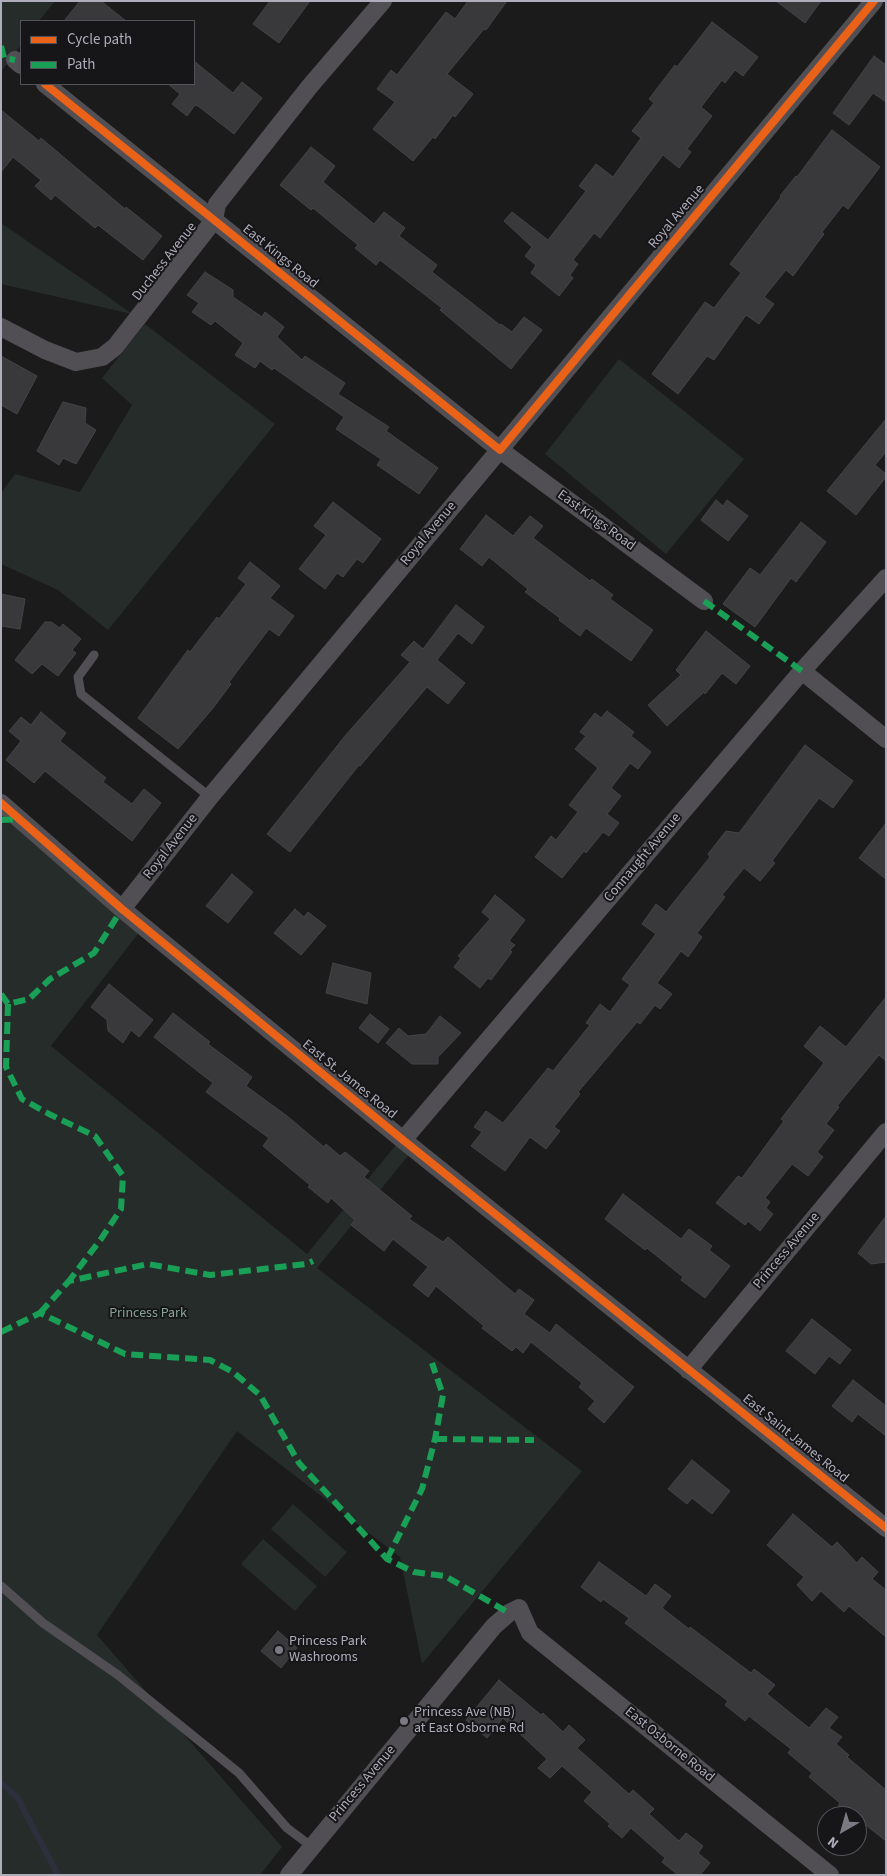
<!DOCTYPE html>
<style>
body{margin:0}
#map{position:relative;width:887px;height:1876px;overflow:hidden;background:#1b1b1b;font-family:"Source Sans 3",sans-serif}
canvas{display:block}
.frame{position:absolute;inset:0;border:2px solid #afadbb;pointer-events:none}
.legend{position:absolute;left:20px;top:20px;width:175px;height:65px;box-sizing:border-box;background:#161517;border:1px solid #535259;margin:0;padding:6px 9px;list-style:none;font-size:15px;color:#afadbb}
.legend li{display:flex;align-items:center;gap:10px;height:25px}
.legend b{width:25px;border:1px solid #535259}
.north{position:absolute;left:817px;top:1806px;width:50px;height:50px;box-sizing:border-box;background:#161517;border:1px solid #535259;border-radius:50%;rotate:218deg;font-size:14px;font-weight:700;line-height:20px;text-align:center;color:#afadbb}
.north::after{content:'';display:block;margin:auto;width:18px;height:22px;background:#7b7a83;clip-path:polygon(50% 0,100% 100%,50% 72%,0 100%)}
</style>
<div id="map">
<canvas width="887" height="1876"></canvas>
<div class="frame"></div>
<ul class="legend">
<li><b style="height:6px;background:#ea6118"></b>Cycle path</li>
<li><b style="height:6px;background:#1a9f57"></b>Path</li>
</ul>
<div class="north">N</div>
</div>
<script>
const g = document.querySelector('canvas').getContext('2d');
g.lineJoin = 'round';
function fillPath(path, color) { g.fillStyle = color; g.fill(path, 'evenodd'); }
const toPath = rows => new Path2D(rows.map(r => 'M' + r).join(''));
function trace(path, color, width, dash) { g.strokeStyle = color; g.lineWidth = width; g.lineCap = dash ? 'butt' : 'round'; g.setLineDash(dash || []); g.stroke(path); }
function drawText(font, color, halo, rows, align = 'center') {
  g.font = font + ' "Source Sans 3",sans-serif'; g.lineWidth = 4; g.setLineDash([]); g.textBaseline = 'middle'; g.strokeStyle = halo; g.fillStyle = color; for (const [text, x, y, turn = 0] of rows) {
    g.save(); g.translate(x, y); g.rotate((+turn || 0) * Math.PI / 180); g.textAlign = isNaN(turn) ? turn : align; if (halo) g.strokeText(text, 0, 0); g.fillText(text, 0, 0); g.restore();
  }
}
const green = toPath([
 [1,1,55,1,39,21,21,21,21,45,1,72],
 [1,223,107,296,132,314,1,284],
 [145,324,275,424,108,630,58,590,1,564,1,493,15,474,80,492,132,405,102,378],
 [619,359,744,459,666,554,545,454],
 [1,813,141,930,51,1046,307,1254,403,1136,416,1146,317,1268,582,1471,422,1664,400,1557,237,1431,97,1635,282,1847,260,1875,1,1875],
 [293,1504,347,1552,325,1577,271,1529],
 [263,1539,317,1586,295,1611,241,1564]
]);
const stream = toPath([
 [1,1783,17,1797,58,1875]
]);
const building = toPath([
 [80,1,101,1,126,21,64,21,80,1],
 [270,1,310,1,279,43,253,24,270,1],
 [468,1,507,1,486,30,484,29,447,74,473,94,455,117,453,115,435,139,433,137,413,161,373,129,395,102,377,89,391,70,397,75,446,12,455,19,468,1],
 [776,1,821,1,805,23,776,1],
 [712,22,758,57,743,76,735,70,725,83,722,80,701,107,712,116,687,149,691,152,679,168,663,155,600,238,594,233,573,260,578,264,570,275,573,278,559,296,531,273,536,265,525,256,532,247,504,221,512,212,548,240,586,191,579,186,596,164,613,177,641,138,632,131,654,103,649,99,675,65,677,67,712,22],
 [874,56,886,65,886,102,873,93,849,125,833,113,874,56],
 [194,61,233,93,242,82,262,98,234,134,198,106,195,105,187,116,172,104,180,94,168,84,194,84,194,61],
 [1,110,39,141,41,138,125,209,126,207,162,236,143,260,98,225,95,228,55,195,51,200,35,186,41,180,13,157,1,172,1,110],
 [832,130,880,167,848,209,843,205,822,232,824,234,793,276,786,270,764,297,774,304,759,324,746,315,714,360,707,356,678,394,652,374,705,302,714,308,741,273,730,264,781,197,780,196,796,176,797,177,832,130],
 [311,147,335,166,323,182,374,224,384,212,405,228,399,236,437,265,432,272,500,325,501,324,512,332,524,317,542,330,511,369,440,310,442,308,380,260,376,265,355,248,358,245,313,208,311,210,280,185,311,147],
 [205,272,233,290,233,297,262,317,265,312,284,327,277,337,302,360,305,356,345,383,338,394,389,427,386,431,438,468,419,494,377,465,381,459,336,429,344,417,274,368,272,370,260,361,255,368,235,355,243,343,215,321,211,325,192,312,199,303,187,295,205,272],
 [1,356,37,376,17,414,1,405,1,356],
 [63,402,86,408,85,423,96,430,76,464,63,458,59,465,37,451,63,402],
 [886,419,886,452,875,465,886,474,886,477,856,515,827,491,886,419],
 [716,500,723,506,727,500,748,516,728,541,701,520,716,500],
 [333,502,381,539,363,563,357,559,343,577,337,573,325,589,299,569,326,535,314,526,333,502],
 [486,515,513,536,530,516,543,526,533,538,590,581,592,579,613,595,610,599,653,630,631,661,586,628,580,636,559,620,560,618,525,592,528,589,489,557,482,566,460,549,486,515],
 [801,522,826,542,796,582,791,578,755,627,723,604,750,568,760,575,801,522],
 [250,562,280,586,270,598,294,616,279,636,269,629,229,682,231,684,213,708,178,749,138,718,188,650,190,652,217,617,219,619,246,584,238,578,250,562],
 [1,594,25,599,20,629,1,626,1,594],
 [456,605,484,627,472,644,458,633,437,660,465,683,448,704,427,687,360,766,359,765,290,852,267,834,345,736,410,662,401,655,414,641,423,649,456,605],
 [45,622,51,622,60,628,63,624,81,639,72,650,76,653,58,676,42,664,32,674,15,660,45,622],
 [706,631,750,666,736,684,722,673,705,694,704,692,667,726,648,705,681,675,676,670,706,631],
 [607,711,634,732,631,736,651,752,638,769,630,763,611,788,621,796,607,814,619,823,609,836,603,832,586,853,584,851,562,878,535,857,551,836,556,840,578,812,569,805,598,768,575,749,586,736,580,732,595,713,601,718,607,711],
 [41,712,66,733,60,741,106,778,103,782,132,804,144,789,161,803,132,841,45,771,34,783,6,760,21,741,9,731,21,717,31,725,41,712],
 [805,745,853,781,833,808,819,798,772,861,775,863,760,881,744,868,722,895,725,897,697,933,702,937,688,957,681,951,657,983,672,994,660,1009,655,1005,640,1024,637,1022,578,1092,580,1094,554,1127,560,1131,546,1149,530,1137,505,1171,471,1146,482,1132,474,1127,486,1111,503,1123,548,1068,553,1071,590,1025,586,1023,600,1004,610,1012,630,985,622,979,656,934,642,924,656,904,666,912,710,857,708,854,726,831,739,833,805,745],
 [886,823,886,879,859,858,886,823],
 [232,874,253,892,228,923,206,906,232,874],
 [495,895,525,920,509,941,515,945,510,950,512,952,491,980,488,978,480,988,454,967,461,958,458,956,490,919,482,912,495,895],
 [295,909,304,917,308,912,326,926,301,955,274,933,295,909],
 [333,963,371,973,367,1004,326,993,333,963],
 [109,984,153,1020,139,1037,131,1030,123,1043,108,1031,107,1020,91,1007,109,984],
 [886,997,886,1061,879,1055,837,1106,839,1107,826,1124,834,1130,817,1152,823,1157,808,1176,792,1164,765,1198,770,1202,766,1208,773,1214,760,1231,748,1221,745,1225,716,1203,738,1176,742,1178,784,1121,781,1119,824,1063,804,1046,820,1026,846,1047,886,997],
 [173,1013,210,1042,208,1044,252,1077,246,1086,287,1116,324,1147,326,1144,340,1156,345,1152,369,1171,364,1177,412,1216,409,1219,443,1242,448,1237,515,1294,519,1289,534,1300,524,1314,550,1333,556,1324,634,1387,604,1423,588,1409,595,1401,579,1387,582,1383,531,1342,523,1353,516,1347,512,1351,482,1328,484,1326,436,1286,428,1297,413,1285,428,1267,393,1239,384,1251,351,1225,355,1220,331,1198,328,1203,308,1187,310,1185,263,1146,269,1138,206,1092,213,1083,154,1037,173,1013],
 [370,1014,389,1029,378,1043,359,1028,370,1014],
 [440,1016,461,1033,438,1057,438,1064,412,1064,386,1043,399,1028,408,1036,426,1034,440,1016],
 [623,1194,681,1239,689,1229,712,1246,709,1250,730,1266,705,1298,681,1280,683,1277,647,1248,645,1250,605,1219,623,1194],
 [886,1216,886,1262,871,1264,858,1253,886,1216],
 [812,1319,851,1350,840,1364,829,1356,815,1374,786,1351,812,1319],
 [853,1380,886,1406,886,1436,858,1414,852,1422,832,1406,853,1380],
 [692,1460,730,1491,712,1514,692,1498,687,1504,668,1489,692,1460],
 [793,1514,832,1547,837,1542,857,1563,862,1557,878,1572,872,1579,886,1590,886,1637,849,1606,844,1612,821,1591,812,1601,797,1585,804,1577,767,1545,793,1514],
 [599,1562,646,1596,655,1584,671,1596,662,1608,689,1629,690,1627,751,1673,754,1669,775,1685,767,1694,809,1728,826,1708,838,1717,829,1728,842,1737,836,1744,849,1755,847,1757,886,1790,886,1841,857,1818,857,1816,850,1816,838,1806,840,1803,809,1777,812,1773,788,1753,791,1749,749,1716,745,1721,725,1705,728,1701,625,1623,629,1618,603,1599,601,1602,581,1587,599,1562],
 [278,1631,297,1648,281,1668,261,1651,278,1631],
 [499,1680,541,1715,543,1713,563,1732,569,1725,585,1740,577,1748,629,1794,633,1790,654,1809,649,1814,679,1841,686,1833,703,1846,698,1853,710,1863,700,1875,678,1875,662,1862,665,1858,631,1828,622,1838,608,1826,610,1824,584,1801,592,1792,562,1766,550,1778,538,1768,547,1759,503,1718,487,1738,466,1720,499,1680]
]);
const lane = toPath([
 [94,655,78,677,81,694,210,797],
 [1,1586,43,1623,118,1675,239,1773,287,1828,311,1846]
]);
const street = toPath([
 [15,60,21,65],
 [45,84,500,450,704,601],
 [1,327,45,350,76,362,102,357,115,347,214,220,217,204,310,86,383,1],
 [802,671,886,739],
 [1,803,122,909,403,1140,886,1528],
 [122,909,210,797,874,1],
 [403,1140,802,671,886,578],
 [688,1370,886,1132],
 [289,1875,494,1626,509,1613,519,1608,530,1633,830,1875]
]);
const quiet = toPath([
 [1,46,4,58,15,60],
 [704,601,802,671],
 [1,820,21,819],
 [1,994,8,1004,29,999,50,979,94,953,122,909],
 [8,1004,6,1067,22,1099,49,1114,95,1136,123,1176,121,1209,101,1239,69,1281],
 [40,1313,69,1281,148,1264,210,1275,306,1264,313,1261],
 [1,1332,40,1313,125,1354,210,1360,233,1372,260,1395,299,1463,387,1559,414,1572,445,1576,509,1613],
 [435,1439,534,1440],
 [387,1559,422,1489,435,1439,443,1395,432,1363]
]);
const cycleway = toPath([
 [45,84,500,450,874,1],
 [1,803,122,909,403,1140,886,1528]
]);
const markers = [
 [279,1650,5,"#7b7a83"],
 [404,1721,5,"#7b7a83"]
];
const streetNames = [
 ["Royal Avenue",677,217,-50],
 ["East Kings Road",280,257,39],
 ["Duchess Avenue",165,262,-52],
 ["East Kings Road",596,521,36],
 ["Royal Avenue",429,534,-50],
 ["Royal Avenue",171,847,-52],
 ["Connaught Avenue",643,858,-50],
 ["East St. James Road",349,1080,39],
 ["Princess Avenue",787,1251,-50],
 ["East Saint James Road",795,1439,39],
 ["East Osborne Road",669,1745,39],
 ["Princess Avenue",363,1784,-50]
];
const parkNames = [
 ["Princess Park",148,1314]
];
const poiNames = [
 ["Princess Park",289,1642],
 ["Washrooms",289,1658],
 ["Princess Ave (NB)",414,1713],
 ["at East Osborne Rd",414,1729]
];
fillPath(green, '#252c29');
trace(stream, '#2e2f3d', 6);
fillPath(building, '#39383a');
trace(building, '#454347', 1);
trace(lane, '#514f54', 9);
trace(street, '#514f54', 18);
trace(quiet, '#1a9f57', 6, [12, 6]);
trace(cycleway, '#ea6118', 8);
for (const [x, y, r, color] of markers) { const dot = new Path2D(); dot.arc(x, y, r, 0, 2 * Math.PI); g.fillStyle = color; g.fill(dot); trace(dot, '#161517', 2); }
drawText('14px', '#afadbb', '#161517', streetNames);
drawText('14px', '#85a596', '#161517', parkNames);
drawText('14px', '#afadbb', '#161517', poiNames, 'left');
</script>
